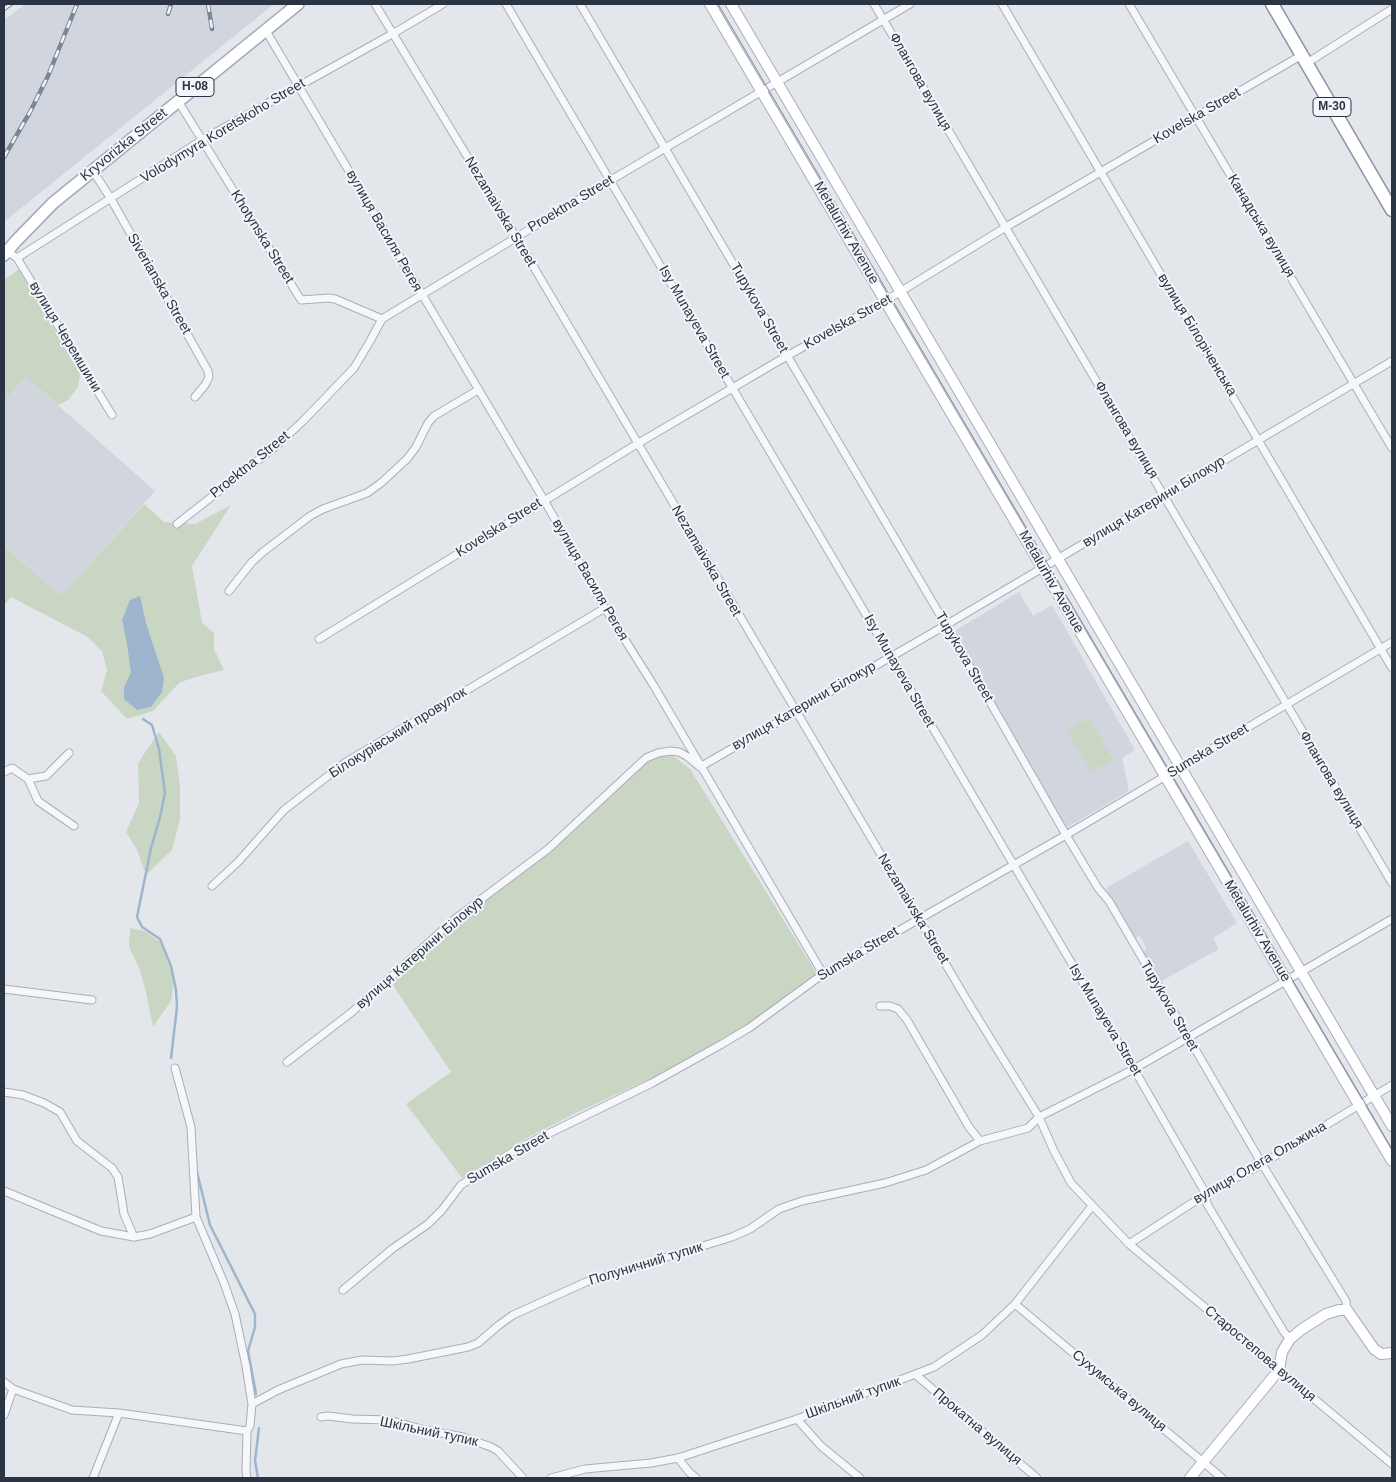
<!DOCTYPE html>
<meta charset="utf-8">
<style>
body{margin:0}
#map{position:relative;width:1396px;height:1482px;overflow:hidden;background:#e3e7ec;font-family:Helvetica,sans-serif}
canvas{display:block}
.frame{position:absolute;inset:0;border:5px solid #2a3445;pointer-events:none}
</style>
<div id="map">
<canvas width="1396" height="1482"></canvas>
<div class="frame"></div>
</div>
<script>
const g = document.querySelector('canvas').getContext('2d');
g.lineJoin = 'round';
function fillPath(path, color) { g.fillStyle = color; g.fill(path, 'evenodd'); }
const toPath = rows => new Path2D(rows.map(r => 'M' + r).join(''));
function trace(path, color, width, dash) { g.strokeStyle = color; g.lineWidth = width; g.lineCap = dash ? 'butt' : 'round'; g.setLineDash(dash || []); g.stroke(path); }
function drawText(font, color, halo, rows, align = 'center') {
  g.font = font + ' Helvetica,sans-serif'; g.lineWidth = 4; g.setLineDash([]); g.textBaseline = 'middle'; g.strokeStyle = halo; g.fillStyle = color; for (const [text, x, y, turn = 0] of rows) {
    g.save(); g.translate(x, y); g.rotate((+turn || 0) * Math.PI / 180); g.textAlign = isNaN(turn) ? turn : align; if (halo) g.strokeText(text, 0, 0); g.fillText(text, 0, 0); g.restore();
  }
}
const built = toPath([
 [25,4,274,4,4,222,4,20],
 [26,377,155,491,61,596,4,546,4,402],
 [1019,592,1033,616,1052,605,1135,750,1122,758,1129,791,1066,828,953,632],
 [1188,841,1237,923,1213,938,1219,949,1160,982,1142,951,1147,949,1140,936,1135,938,1106,888]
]);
const green = toPath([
 [19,269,80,374,78,387,68,400,58,405,26,377,4,402,4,280],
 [144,504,164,522,195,524,231,505,192,566,202,623,214,633,214,649,224,670,192,678,179,683,153,711,127,719,101,691,107,670,102,651,86,636,11,597,4,605,4,546,61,596],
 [1089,718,1113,760,1091,772,1067,731],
 [159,732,176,756,180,787,180,820,172,850,146,875,137,850,126,832,139,803,138,763],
 [672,755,690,769,817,974,747,1026,656,1076,582,1110,519,1142,462,1178,406,1104,451,1072,392,984,467,914,557,843,653,757],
 [130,928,145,931,161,943,174,979,171,1001,153,1027,146,992,140,970,129,947]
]);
const water = toPath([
 [140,596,146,623,164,678,162,692,151,707,137,710,124,699,124,688,131,672,127,644,122,620,130,600]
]);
const stream = toPath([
 [143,719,152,725,159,749,165,793,160,817,151,848,137,917,142,927,160,939,171,966,176,990,177,1007,171,1058],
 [196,1168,210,1225,255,1314,255,1327,248,1351,256,1394],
 [258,1478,255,1461,259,1428]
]);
const street = toPath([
 [375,4,516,237,971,1007,1039,1117,1054,1151,1071,1183,1129,1244,1392,1464],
 [506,4,1134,1069,1206,1194,1207,1204,1284,1332,1290,1339],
 [580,4,946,625,1066,835,1098,888,1109,901,1262,1164,1346,1301,1347,1310],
 [874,4,1392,883],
 [1002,4,1392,668],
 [1129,4,1392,448],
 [266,31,544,500,605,608,654,686,823,974],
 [1307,63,1392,9],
 [178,101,301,300,329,298,335,299,382,319],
 [93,171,111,199,208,371,209,377,205,385,195,397],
 [7,251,17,258,202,140,394,33,443,4],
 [17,258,112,415],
 [177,524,275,447,303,421,354,368,369,343,382,319,611,180,910,4],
 [229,591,252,562,263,552,310,516,323,509,367,493,381,483,407,459,416,447,428,423,434,416,478,390],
 [319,639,637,444,787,356,885,301,1006,227,1302,55],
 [4,772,12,768,28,779,46,776,69,753],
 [28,779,38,801,74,826],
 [212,886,238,862,284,810,346,762,605,608],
 [4,989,92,1000],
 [880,1006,890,1006,898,1009,907,1020,969,1127,980,1141],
 [287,1062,352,1012,456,918,548,849,646,758,658,753,670,751,679,752,688,757,700,767,946,625,1392,361],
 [175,1068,191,1127,196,1217,224,1283,235,1314,246,1366,252,1404,250,1426,247,1431,246,1472,247,1478],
 [4,1092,23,1095,44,1103,60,1112,77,1141,112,1168,118,1177,124,1214,134,1237],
 [4,1191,101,1231,134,1237,150,1234,196,1217],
 [1129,1244,1206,1194,1262,1164,1392,1085],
 [343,1290,392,1249,428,1224,442,1210,461,1185,517,1149,652,1083,722,1044,749,1028,823,974,1066,835,1392,642],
 [1015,1304,1222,1478],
 [916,1375,1037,1478],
 [4,1382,13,1389,4,1415],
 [13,1389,72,1410,119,1413,247,1431],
 [252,1404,278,1390,341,1364,362,1360,393,1361,408,1359,468,1347,478,1343,499,1325,513,1315,586,1282,732,1237,750,1229,779,1209,802,1201,885,1183,926,1170,980,1141,1028,1128,1039,1117,1134,1069,1392,919],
 [321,1417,328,1416,353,1419,389,1420,425,1430,463,1437,491,1447,498,1451,523,1478],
 [797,1419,821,1446,860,1478],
 [678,1458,689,1472,696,1478],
 [93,1478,119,1413],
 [551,1478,585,1469,651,1463,678,1458,797,1419,934,1367,982,1335,1015,1304,1092,1206]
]);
const secondary = toPath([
 [710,4,1392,1161],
 [731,4,1392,1126],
 [1190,1478,1279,1370,1282,1352,1290,1339,1302,1329,1326,1314,1339,1310,1347,1310,1374,1349,1381,1354,1392,1353]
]);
const primary = toPath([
 [4,255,16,241,53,203,298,4]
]);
const highway = toPath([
 [1272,4,1392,210]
]);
const tram = toPath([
 [718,4,1392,1149]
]);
const rail = toPath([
 [208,4,212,29],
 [4,9,11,4],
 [168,14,171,4],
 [4,157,30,112,48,76,77,4]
]);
const shields = [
 [195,87,38],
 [1332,107,38]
];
const shieldNames = [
 ["Н-08",195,87],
 ["М-30",1332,107]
];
const streetNames = [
 ["Флангова вулиця",920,82,60],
 ["Kovelska Street",1197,116,-30],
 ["Volodymyra Koretskoho Street",223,131,-31],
 ["Kryvorizka Street",124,145,-39],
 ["Proektna Street",571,204,-31],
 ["Nezamaivska Street",500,212,59],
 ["Канадська вулиця",1261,226,59],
 ["вулиця Василя Регея",384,231,60],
 ["Metalurhiv Avenue",846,233,60],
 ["Khotynska Street",262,237,58],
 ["Siverianska Street",159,284,60],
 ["Tupykova Street",759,308,60],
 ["Isy Munayeva Street",694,322,60],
 ["Kovelska Street",848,322,-29],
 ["вулиця Білоріченська",1197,335,59],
 ["вулиця Черемшини",65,337,59],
 ["Флангова вулиця",1126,430,59],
 ["Proektna Street",250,465,-39],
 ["вулиця Катерини Білокур",1154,502,-31],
 ["Kovelska Street",499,528,-32],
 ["Nezamaivska Street",706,561,60],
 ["вулиця Василя Регея",590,580,60],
 ["Metalurhiv Avenue",1051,582,60],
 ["Tupykova Street",964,657,60],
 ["Isy Munayeva Street",899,671,60],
 ["вулиця Катерини Білокур",804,706,-30],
 ["Білокурівський провулок",398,733,-32],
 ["Sumska Street",1208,751,-31],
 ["Флангова вулиця",1331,780,59],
 ["Nezamaivska Street",913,909,59],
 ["Metalurhiv Avenue",1257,931,59],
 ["вулиця Катерини Білокур",420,953,-41],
 ["Sumska Street",858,954,-31],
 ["Tupykova Street",1169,1006,60],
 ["Isy Munayeva Street",1105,1020,59],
 ["Sumska Street",508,1158,-30],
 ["вулиця Олега Ольжича",1260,1163,-30],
 ["Полуничний тупик",646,1264,-17],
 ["Старостепова вулиця",1260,1354,40],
 ["Сухумська вулиця",1119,1391,40],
 ["Шкільний тупик",853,1398,-20],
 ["Прокатна вулиця",977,1427,40],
 ["Шкільний тупик",429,1432,12]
];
fillPath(built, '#d1d6de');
fillPath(green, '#c9d6c4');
fillPath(water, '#9db5cd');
trace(stream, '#9db5cd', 2.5);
trace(street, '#a8aeb7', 9);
trace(secondary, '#a8aeb7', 12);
trace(primary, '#a2abb8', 14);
trace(highway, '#8a94a3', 15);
trace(street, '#f6f7fa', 7);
trace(secondary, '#fff', 10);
trace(primary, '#fff', 11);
trace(highway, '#fff', 12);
trace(tram, '#7c8696', 1);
trace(rail, '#7c8696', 4.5);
trace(rail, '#f3f6f9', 2.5, [8]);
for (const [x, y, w] of shields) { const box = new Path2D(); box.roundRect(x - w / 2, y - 9.5, w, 19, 4); g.fillStyle = '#f3f6f9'; g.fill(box); trace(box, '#2a3445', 1); }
drawText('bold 12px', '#2a3445', null, shieldNames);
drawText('14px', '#2a3445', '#f3f6f9', streetNames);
</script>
